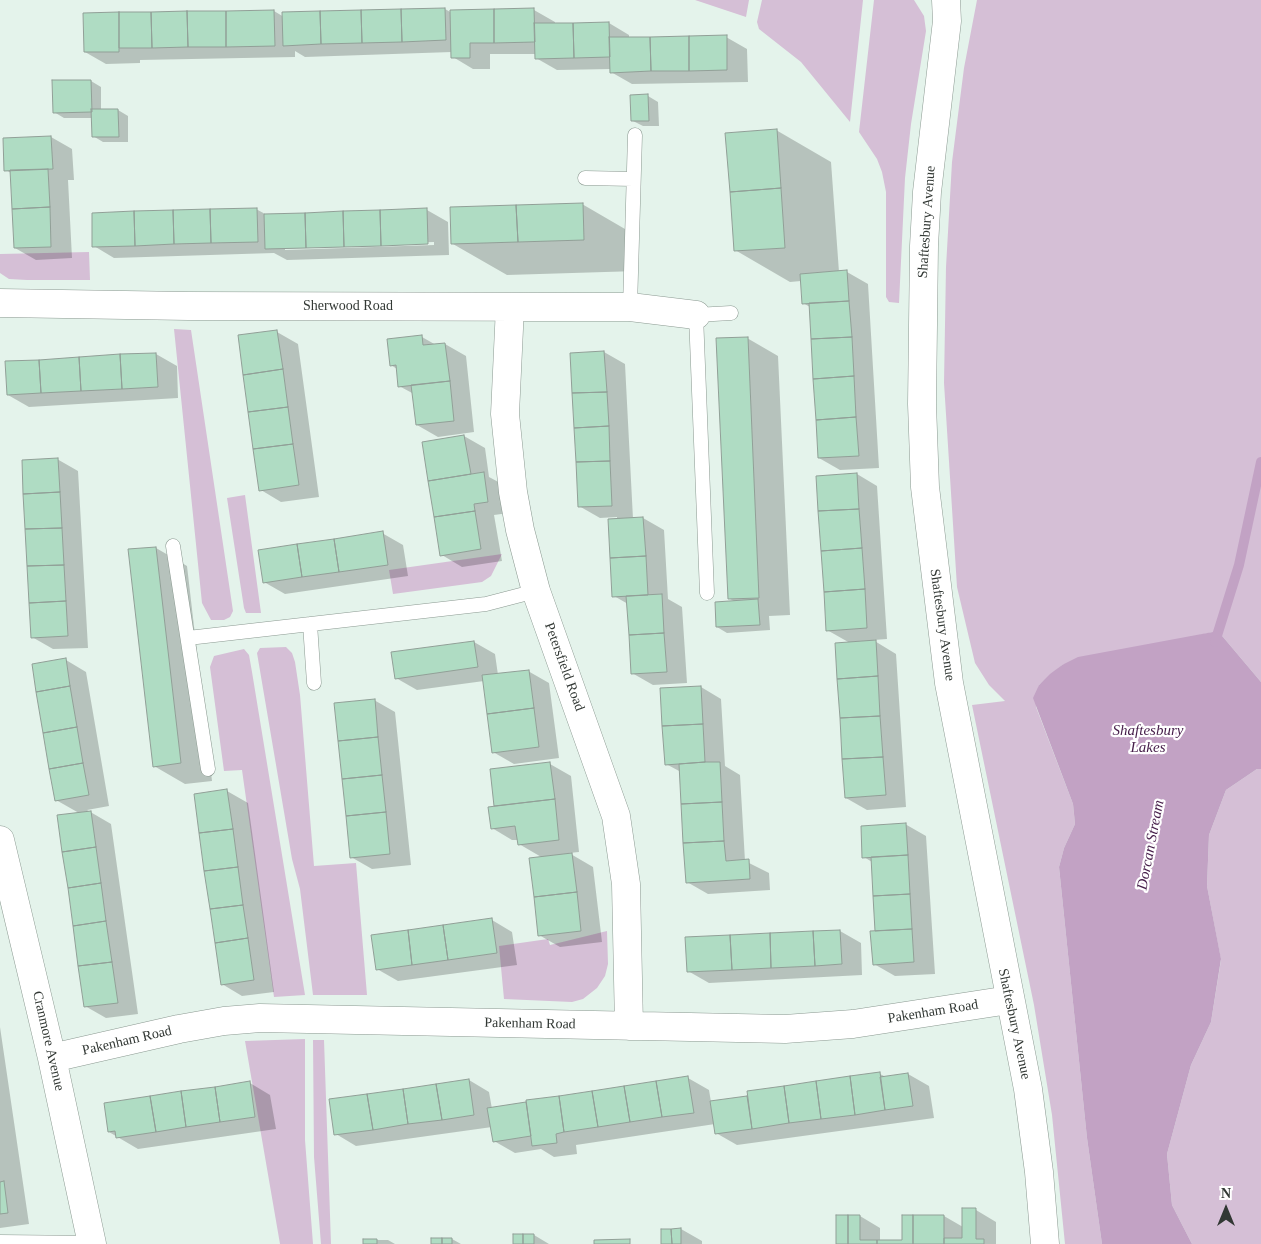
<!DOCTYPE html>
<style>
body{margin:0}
#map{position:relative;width:1261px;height:1244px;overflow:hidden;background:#e4f3eb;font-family:"Times New Roman",serif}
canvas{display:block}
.north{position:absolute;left:1201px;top:1184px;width:50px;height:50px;-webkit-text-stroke:4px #fff;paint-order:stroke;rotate:0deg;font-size:14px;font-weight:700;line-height:20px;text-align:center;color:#323834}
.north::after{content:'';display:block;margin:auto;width:18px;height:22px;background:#323834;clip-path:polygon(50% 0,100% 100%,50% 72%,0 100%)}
</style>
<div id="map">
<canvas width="1261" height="1244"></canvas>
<div class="north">N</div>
</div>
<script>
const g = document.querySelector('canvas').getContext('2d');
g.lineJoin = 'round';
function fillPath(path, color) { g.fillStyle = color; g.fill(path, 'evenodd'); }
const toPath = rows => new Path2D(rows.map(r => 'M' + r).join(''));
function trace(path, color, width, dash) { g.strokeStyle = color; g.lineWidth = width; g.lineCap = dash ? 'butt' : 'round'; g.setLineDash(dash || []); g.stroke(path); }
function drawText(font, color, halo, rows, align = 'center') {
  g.font = font + ' "Times New Roman",serif'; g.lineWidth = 4.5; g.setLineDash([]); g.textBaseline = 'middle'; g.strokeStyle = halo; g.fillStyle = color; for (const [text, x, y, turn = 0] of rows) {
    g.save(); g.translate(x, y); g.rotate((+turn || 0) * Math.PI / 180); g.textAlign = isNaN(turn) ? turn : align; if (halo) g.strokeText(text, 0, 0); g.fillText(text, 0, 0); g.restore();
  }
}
const green = toPath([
 [695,0,749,0,746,17],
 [762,0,863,0,850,122,801,62,759,29,757,22],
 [874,0,914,0,924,16,926,31,911,124,905,178,899,303,889,302,886,297,886,192,882,172,877,159,859,132],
 [977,0,1261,0,1261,682,1218,631,1062,665,1039,685,1036,707,1073,804,1075,824,1064,848,1059,867,1087,1138,1102,1244,1065,1244,1052,1115,1034,1005,972,705,1005,701,989,685,975,663,957,587,944,383,946,267,952,162,964,68],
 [89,252,90,280,27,280,9,279,0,273,0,254],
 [174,329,191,330,233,611,230,617,224,620,211,620,202,603],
 [245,495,261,613,246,613,244,608,227,498],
 [502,554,491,576,482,582,393,594,389,570],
 [286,647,292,653,295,662,300,695,314,866,356,863,367,995,313,995,300,889,292,859,257,653,260,648],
 [244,649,249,655,252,672,305,995,274,997,242,770,224,771,210,667,214,656],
 [1257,769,1261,769,1261,1244,1192,1244,1172,1205,1167,1154,1191,1065,1211,1022,1221,960,1207,886,1209,835,1226,790],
 [607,931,608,964,605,976,597,988,583,999,572,1002,504,999,499,946,548,939,550,945],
 [305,1039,305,1140,313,1244,280,1244,245,1041],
 [313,1040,324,1040,331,1244,321,1244,314,1157]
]);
const water = toPath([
 [1218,631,1261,682,1261,769,1257,769,1226,790,1209,835,1207,886,1221,959,1211,1022,1191,1065,1167,1154,1172,1205,1192,1244,1102,1244,1087,1138,1059,867,1064,848,1075,824,1073,804,1033,698,1039,685,1050,674,1062,665,1078,657]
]);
const shadow = toPath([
 [445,9,452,13,534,10,555,22,555,24,609,23,629,35,629,38,726,37,747,49,748,82,632,84,611,72,611,69,557,70,536,58,536,54,490,54,490,69,473,69,453,57,452,52,305,57,295,51,295,57,140,60,140,63,106,64,85,52,85,14,274,11,284,17,283,14],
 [91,81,101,87,101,110,118,110,128,116,128,142,103,142,93,136,93,118,64,118,54,112],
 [632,96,648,96,658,102,659,126,643,126,633,121],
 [776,130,831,162,839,272,847,272,868,284,879,468,840,470,819,458,810,307,803,303,801,281,790,282,735,250],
 [51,137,72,149,74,180,68,180,72,258,36,260,15,248,11,173,6,170,4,139],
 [582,204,637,236,638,271,507,275,453,244],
 [256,209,267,215,427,210,448,222,449,255,287,260,274,253,114,258,94,246],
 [434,242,434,245,285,250,285,247],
 [277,332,298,344,319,497,281,502,261,490],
 [422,337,436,345,445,344,466,356,474,432,438,437,417,425,414,394,399,386,397,369,391,365],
 [747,338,778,356,790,615,769,616,770,630,727,633,717,627,736,602,730,599],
 [604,352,625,364,633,519,643,518,664,530,668,599,682,607,687,683,653,685,632,673,628,604,614,596,617,517,600,518,579,506],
 [156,354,177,366,178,398,29,407,8,395],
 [464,436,485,448,489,477,504,485,509,513,494,515,502,561,462,567,442,555,423,443],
 [57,459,78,471,88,648,53,649,32,637],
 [857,474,877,486,887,639,873,640,896,654,906,807,867,810,846,798,850,643,827,630],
 [382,533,403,545,408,576,285,594,264,582],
 [156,548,187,566,212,781,185,784,154,766],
 [474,642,495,654,498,675,528,671,549,683,559,758,514,764,493,752,484,681,417,690,396,678],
 [66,660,86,672,109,806,87,810,111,824,138,1014,106,1018,85,1006,79,813,56,800],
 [701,687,721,699,725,766,740,775,745,861,769,873,770,890,708,894,687,882,681,772,666,764],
 [374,700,395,712,411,865,372,869,351,857],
 [550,764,571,776,579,852,569,853,593,867,602,942,560,947,539,935,543,858,519,844,518,840,512,840,492,828,496,807,492,770],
 [227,791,248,803,274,992,242,996,222,984],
 [905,824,926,836,935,974,895,976,874,964,877,932,872,862,864,857],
 [492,920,512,932,517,965,398,981,377,969],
 [840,931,861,943,862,975,709,983,688,971],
 [0,1027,29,1224,0,1228],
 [880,1074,886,1077,908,1074,929,1086,934,1118,737,1145,716,1133,715,1124,576,1145,577,1154,554,1157,541,1149,515,1153,494,1141,492,1127,356,1146,336,1134,469,1080,489,1092,492,1109,688,1078,709,1090,711,1102],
 [250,1083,270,1095,276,1129,138,1149,109,1132],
 [976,1210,996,1222,996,1244,837,1244,860,1216,880,1228,880,1241,903,1241,904,1216,944,1216,963,1227],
 [681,1229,702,1241,702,1244,662,1244],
 [534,1235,549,1244,514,1244],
 [432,1239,452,1239,461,1244,432,1244],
 [364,1240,388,1240,395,1244,364,1244]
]);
const stream = toPath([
 [1215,642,1239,565,1261,462]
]);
const building = toPath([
 [445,8,446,40,402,42,401,9,445,8],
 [534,8,535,42,494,43,494,9,534,8],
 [401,9,402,42,362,43,361,10,401,9],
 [494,9,494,43,470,43,470,58,451,58,450,10,494,9],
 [274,10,275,46,226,47,226,11,274,10],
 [361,10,362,43,321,44,320,11,361,10],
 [187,11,188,47,152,48,151,12,187,11],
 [187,11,226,11,226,47,188,47,187,11],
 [320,11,321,44,283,46,282,12,320,11],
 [119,12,119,52,84,52,83,13,119,12],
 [119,12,151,12,152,48,119,48,119,12],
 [609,22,610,57,574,58,573,23,609,22],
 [534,23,573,23,574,58,535,59,534,23],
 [727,35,727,70,689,71,689,36,727,35],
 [689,36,689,71,651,71,650,37,689,36],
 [609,37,650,37,651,71,610,73,609,37],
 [52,80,91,80,92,112,53,113,52,80],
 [648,94,649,121,631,121,630,95,648,94],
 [91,109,118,109,119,137,92,137,91,109],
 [777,129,781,188,730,192,725,133,777,129],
 [51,136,53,169,4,171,3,138,51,136],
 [48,169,50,207,12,209,10,170,48,169],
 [781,188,785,248,734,251,730,192,781,188],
 [583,203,584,240,518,242,516,205,583,203],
 [516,205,518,242,451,244,450,207,516,205],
 [50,207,51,247,14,248,12,209,50,207],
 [257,208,258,242,211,243,210,209,257,208],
 [427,208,428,244,381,246,380,210,427,208],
 [210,209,211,243,174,244,173,210,210,209],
 [173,210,174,244,135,246,134,211,173,210],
 [380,210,381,246,344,247,343,211,380,210],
 [134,211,135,246,92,247,92,213,134,211],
 [343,211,344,247,306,248,305,213,343,211],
 [305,213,306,248,265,249,264,214,305,213],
 [847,270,849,301,802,304,800,274,847,270],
 [849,301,852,337,811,339,809,303,849,301],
 [277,330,283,369,243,375,238,335,277,330],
 [422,335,423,345,445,343,450,381,398,387,396,365,390,366,387,339,422,335],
 [748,337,759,598,728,599,716,338,748,337],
 [852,337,854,376,813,379,811,339,852,337],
 [604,351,607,392,572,393,570,353,604,351],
 [156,353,158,387,122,389,120,354,156,353],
 [120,354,122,389,81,391,79,357,120,354],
 [79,357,81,391,41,393,39,360,79,357],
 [39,360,41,393,7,395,5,361,39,360],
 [283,369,288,407,248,412,243,375,283,369],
 [854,376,856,417,816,420,813,379,854,376],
 [450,381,454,421,416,425,411,385,450,381],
 [607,392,609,426,574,428,572,393,607,392],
 [288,407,293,444,253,449,248,412,288,407],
 [856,417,859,456,818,458,816,420,856,417],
 [609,426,610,461,576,462,574,428,609,426],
 [464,435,471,474,428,481,422,442,464,435],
 [293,444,299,485,259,491,253,449,293,444],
 [58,458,60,492,23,494,22,460,58,458],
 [610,461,612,506,578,507,576,462,610,461],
 [484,472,488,502,474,504,475,511,434,517,428,481,484,472],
 [857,473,859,509,818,511,816,476,857,473],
 [60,492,62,528,25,529,23,494,60,492],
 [859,509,862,548,821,551,818,511,859,509],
 [475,511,481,549,440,556,434,517,475,511],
 [643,517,646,556,610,558,608,519,643,517],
 [62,528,64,565,27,566,25,529,62,528],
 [383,531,388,565,339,572,334,539,383,531],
 [334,539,339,572,302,577,297,544,334,539],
 [297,544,302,577,263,583,258,550,297,544],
 [156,547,181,763,153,767,128,549,156,547],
 [862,548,865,589,824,592,821,551,862,548],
 [646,556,648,595,612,597,610,558,646,556],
 [64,565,66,601,29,603,27,566,64,565],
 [865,589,867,628,826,631,824,592,865,589],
 [662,594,664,633,629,635,626,596,662,594],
 [758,599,760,625,716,627,715,602,758,599],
 [66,601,68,636,31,638,29,603,66,601],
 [664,633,667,672,631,674,629,635,664,633],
 [876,640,878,676,837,679,835,643,876,640],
 [474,641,478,667,395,679,391,652,474,641],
 [66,658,70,686,36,692,32,664,66,658],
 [529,670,534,708,487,714,482,675,529,670],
 [878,676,880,716,840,718,837,679,878,676],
 [70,686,77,727,43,733,36,692,70,686],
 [701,686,703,724,662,726,660,688,701,686],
 [375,699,378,737,338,741,334,703,375,699],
 [534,708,539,747,492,753,487,714,534,708],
 [880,716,883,757,842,759,840,718,880,716],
 [703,724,705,762,665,765,662,726,703,724],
 [77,727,83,763,49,769,43,733,77,727],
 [378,737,382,775,342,779,338,741,378,737],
 [883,757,886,795,845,798,842,759,883,757],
 [550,762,555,799,494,806,490,769,550,762],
 [705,762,720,762,722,802,681,804,679,764,705,762],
 [83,763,89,795,55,801,49,769,83,763],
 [382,775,386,812,346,816,342,779,382,775],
 [227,789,233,829,199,833,194,794,227,789],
 [555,799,559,840,518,845,515,826,491,829,488,807,555,799],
 [722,802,724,841,683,843,681,804,722,802],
 [91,811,96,847,62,852,57,815,91,811],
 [386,812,390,854,350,858,346,816,386,812],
 [906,823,908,855,862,858,861,826,906,823],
 [233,829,238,867,204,871,199,833,233,829],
 [724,841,726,861,749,859,750,879,686,883,683,843,724,841],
 [96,847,101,883,68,888,62,852,96,847],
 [572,853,577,892,534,897,529,858,572,853],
 [908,855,910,894,873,896,871,857,908,855],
 [238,867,243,905,210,909,204,871,238,867],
 [101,883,106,921,73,926,68,888,101,883],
 [577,892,581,931,538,936,534,897,577,892],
 [910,894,912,929,875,931,873,896,910,894],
 [243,905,248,938,215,943,210,909,243,905],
 [492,918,497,953,448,960,443,925,492,918],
 [106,921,112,962,78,966,73,926,106,921],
 [443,925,448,960,412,965,408,930,443,925],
 [912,929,914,962,873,965,870,931,912,929],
 [408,930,412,965,376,970,371,935,408,930],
 [840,930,842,964,815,966,813,931,840,930],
 [813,931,815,966,771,968,770,933,813,931],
 [770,933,771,968,732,970,730,935,770,933],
 [730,935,732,970,687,972,685,937,730,935],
 [248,938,254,980,221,985,215,943,248,938],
 [112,962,118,1003,84,1007,78,966,112,962],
 [880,1072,885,1110,855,1115,850,1076,880,1072],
 [908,1073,913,1106,885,1110,880,1077,908,1073],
 [688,1076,694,1113,662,1117,656,1081,688,1076],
 [850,1076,855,1115,821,1119,816,1081,850,1076],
 [469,1079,474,1115,442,1120,436,1084,469,1079],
 [250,1081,255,1117,220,1122,215,1087,250,1081],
 [656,1081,662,1117,630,1122,624,1086,656,1081],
 [816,1081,821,1119,789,1123,784,1086,816,1081],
 [436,1084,442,1120,408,1124,403,1089,436,1084],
 [624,1086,630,1122,598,1127,592,1091,624,1086],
 [784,1086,789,1123,752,1129,747,1091,784,1086],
 [215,1087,220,1122,186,1127,181,1091,215,1087],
 [403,1089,408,1124,373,1130,367,1094,403,1089],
 [181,1091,186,1127,156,1132,150,1096,181,1091],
 [592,1091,598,1127,564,1132,559,1096,592,1091],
 [367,1094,373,1130,334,1135,329,1099,367,1094],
 [150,1096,156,1132,116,1138,115,1131,108,1132,104,1103,150,1096],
 [559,1096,564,1132,556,1134,557,1143,532,1146,526,1100,559,1096],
 [747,1096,752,1129,715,1134,710,1101,747,1096],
 [526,1102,531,1136,493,1142,487,1108,526,1102],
 [4,1181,8,1213,0,1214,0,1182,4,1181],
 [962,1208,976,1208,976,1239,984,1239,984,1244,944,1244,944,1238,962,1238,962,1208],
 [836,1215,848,1215,848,1244,836,1244,836,1215],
 [848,1215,860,1215,860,1240,877,1240,877,1244,848,1244,848,1215],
 [902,1215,913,1215,913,1244,877,1244,877,1240,902,1240,902,1215],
 [913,1215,944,1215,944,1244,913,1244,913,1215],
 [681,1228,681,1244,672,1244,671,1229,681,1228],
 [661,1229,671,1229,672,1244,661,1244,661,1229],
 [513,1234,523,1234,523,1244,513,1244,513,1234],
 [523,1234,534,1234,534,1244,523,1244,523,1234],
 [431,1238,442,1238,442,1244,431,1244,431,1238],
 [442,1238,452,1238,452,1244,442,1244,442,1238],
 [363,1239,377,1239,377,1244,363,1244,363,1239],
 [630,1239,630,1244,594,1244,594,1240,630,1239]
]);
const lane = toPath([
 [585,178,633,179],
 [630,307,635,135],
 [173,546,208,769],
 [707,593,696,315,731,313],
 [310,624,314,683],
 [188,638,486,604,536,591],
 [0,1242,92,1243]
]);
const street = toPath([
 [0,303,188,306,630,307,696,315],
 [510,307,505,414,513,492,520,530,536,591,616,816,626,884,629,1026],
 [0,840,52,1058,92,1244],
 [52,1058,179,1029,224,1021,260,1018,785,1029,853,1024,1009,1000]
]);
const secondary = toPath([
 [946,0,947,21,927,192,924,246,922,404,925,487,949,683,1028,1089,1039,1172,1045,1244]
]);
const streetNames = [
 ["Shaftesbury Avenue",927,222,-86],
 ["Sherwood Road",348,306],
 ["Shaftesbury Avenue",942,625,82],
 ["Petersfield Road",564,667,70],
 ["Pakenham Road",933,1012,-9],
 ["Pakenham Road",530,1024,1],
 ["Shaftesbury Avenue",1014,1024,78],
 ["Cranmore Avenue",48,1041,77],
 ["Pakenham Road",127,1041,-13]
];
const waterNames = [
 ["Shaftesbury",1148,731],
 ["Lakes",1148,748],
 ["Dorcan Stream",1151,845,-79]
];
fillPath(green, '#d5bfd6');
fillPath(water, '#c2a2c4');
fillPath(shadow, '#0003');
trace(stream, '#c2a2c4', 10);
fillPath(building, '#afdcc3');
trace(building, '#919f97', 1);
trace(lane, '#8b9991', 15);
trace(street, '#8b9991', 29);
trace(secondary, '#8b9991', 29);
trace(lane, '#fff', 14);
trace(street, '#fff', 28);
trace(secondary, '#fff', 28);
drawText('14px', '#323834', '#fff', streetNames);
drawText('italic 15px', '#451d49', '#fff', waterNames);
</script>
